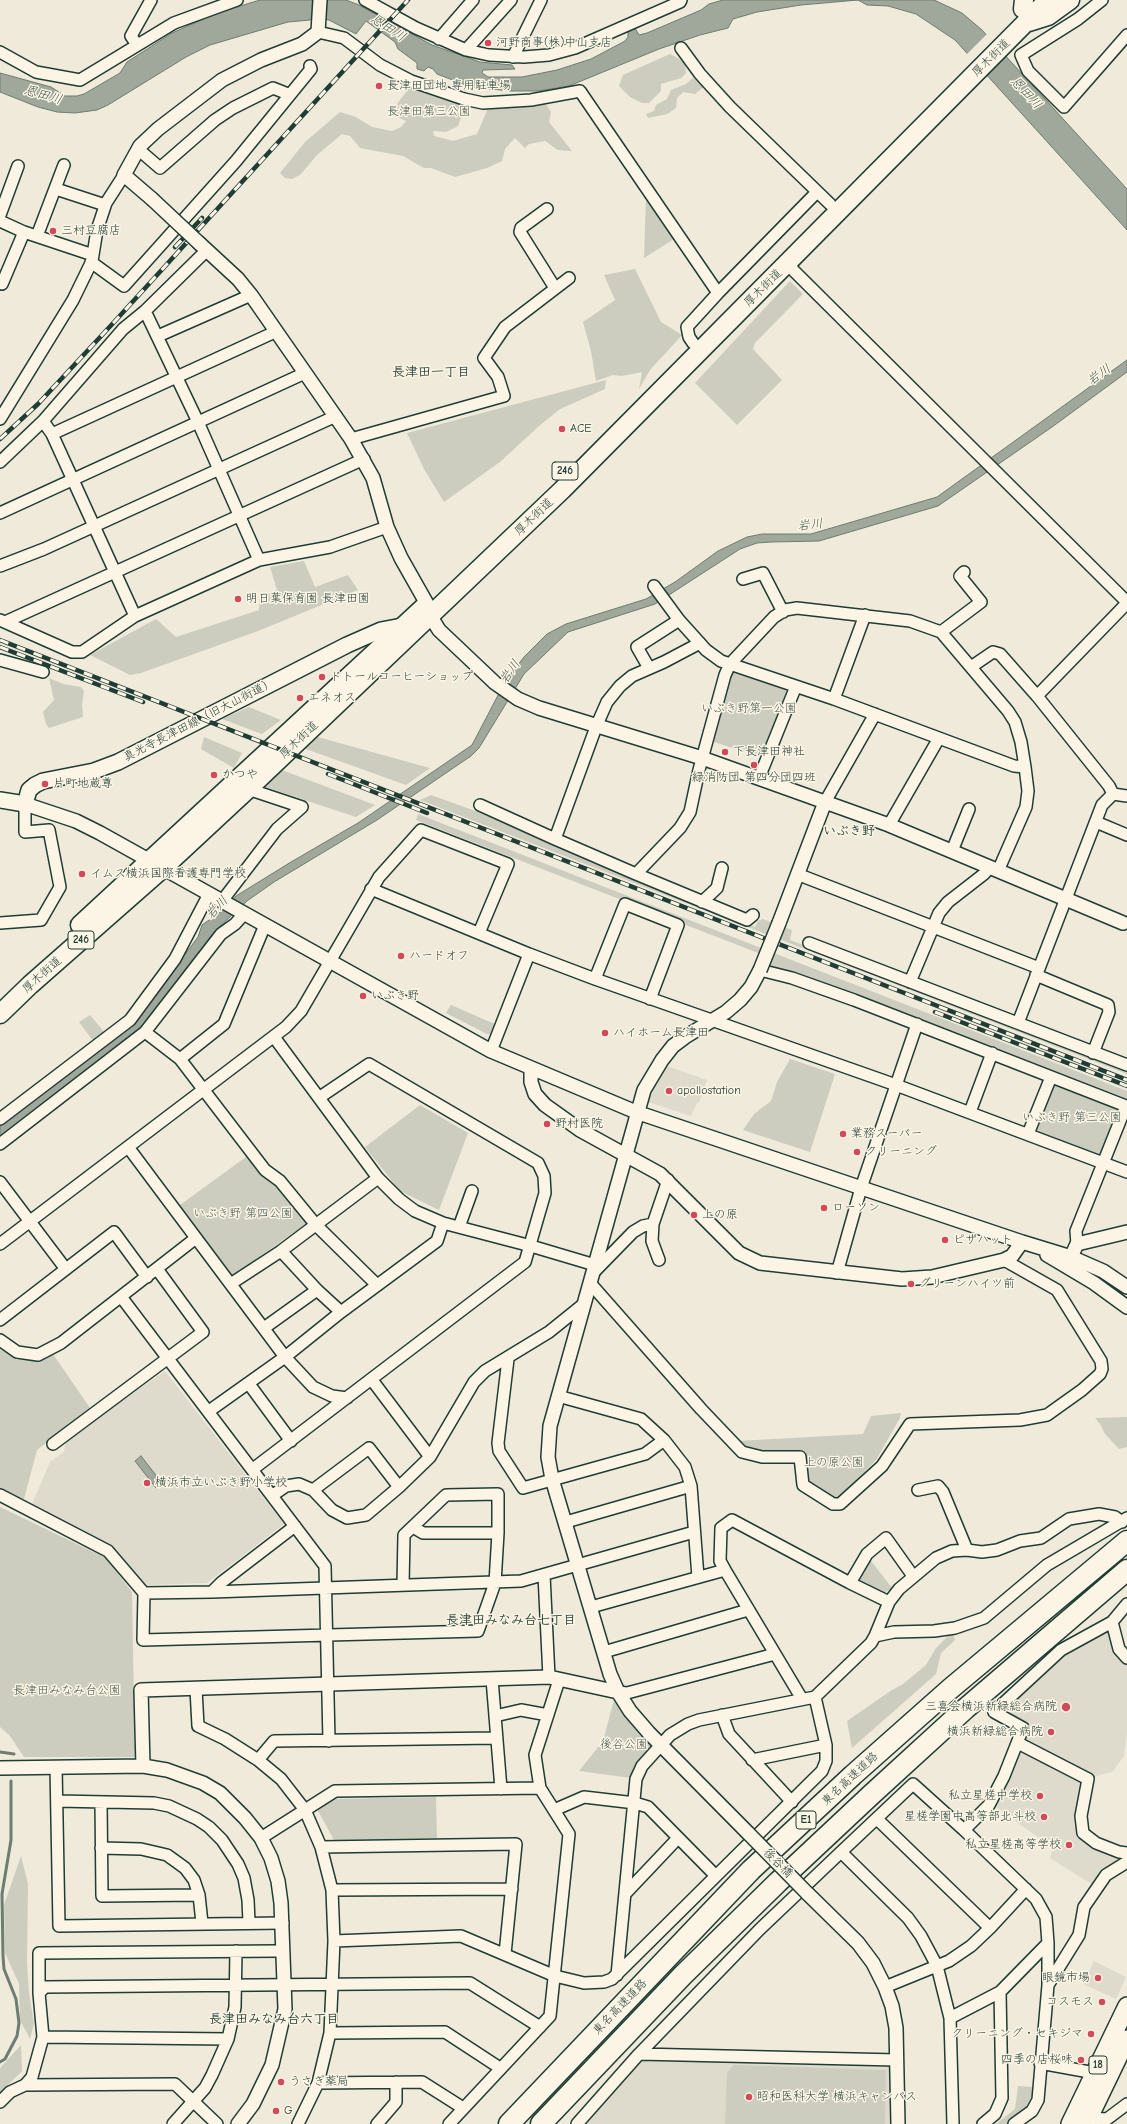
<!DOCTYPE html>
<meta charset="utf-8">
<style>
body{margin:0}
canvas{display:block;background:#efeada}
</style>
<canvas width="1127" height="2124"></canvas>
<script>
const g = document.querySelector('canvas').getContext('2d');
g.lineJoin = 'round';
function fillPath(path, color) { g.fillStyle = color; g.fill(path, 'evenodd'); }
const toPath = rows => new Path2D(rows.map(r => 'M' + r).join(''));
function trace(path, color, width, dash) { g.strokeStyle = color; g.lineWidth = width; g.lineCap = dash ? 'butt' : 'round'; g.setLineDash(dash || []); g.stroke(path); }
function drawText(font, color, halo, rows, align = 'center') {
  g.font = font + ' "Comic Neue","Klee One",sans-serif'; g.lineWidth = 3; g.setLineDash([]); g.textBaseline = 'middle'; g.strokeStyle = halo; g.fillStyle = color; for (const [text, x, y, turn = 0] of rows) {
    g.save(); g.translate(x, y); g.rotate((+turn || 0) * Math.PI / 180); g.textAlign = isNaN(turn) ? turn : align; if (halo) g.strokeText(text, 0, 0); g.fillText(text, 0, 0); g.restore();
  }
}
const built = toPath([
 [664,1065,707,1080,699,1103,697,1103,691,1116,648,1102,655,1080],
 [165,1371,284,1524,207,1583,146,1585,112,1545,32,1504,50,1462,64,1452,66,1440],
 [1107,1628,1116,1650,1127,1664,1127,1733,1124,1756,1113,1771,1092,1778,1024,1742,1027,1727,1000,1711,1063,1653],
 [1020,1746,1083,1780,1078,1824,1122,1859,1100,1872,1093,1885,1050,1858,1053,1848,992,1804],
 [1094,1961,1126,1977,1116,1999,1083,1984],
 [642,2059,887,2065,892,2070,892,2124,581,2124]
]);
const green = toPath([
 [670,54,685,62,686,73,681,78,661,84,661,91,649,103,642,103,630,97,619,86,623,75],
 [693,78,705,86,695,94,683,92,677,98,676,108,667,114,648,118,646,114,654,111,656,105,667,99,671,90,686,84],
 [413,83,466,104,458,126,446,132,433,131,434,136,453,141,477,134,488,108,545,103,551,112,549,122,572,151,558,150,545,141,529,144,525,148,515,138,505,149,502,161,487,168,455,177,431,168,424,168,403,156,360,148,350,136,342,134,317,155,300,175,292,179,285,178,280,173,305,142,340,112,356,117,372,127,392,131,401,127,406,121,390,113],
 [646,198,674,239,644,258],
 [635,269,661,322,682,335,650,370,639,389,642,372,622,376,613,375,596,381,591,351,583,322,615,300,604,275],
 [790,281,803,294,755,343,753,349,782,380,737,425,695,383],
 [606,380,605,389,560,409,539,426,500,462,444,502,424,469,407,433],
 [304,561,315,587,348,575,358,590,258,631,141,673,130,675,90,655,156,619,176,637,259,610,260,597,277,590,270,567],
 [733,673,785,688,786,692,761,757,711,741,729,675],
 [49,678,63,684,81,687,84,691,82,705,83,717,49,728,46,724,43,712,54,700],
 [249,707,281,720,262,734,222,719],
 [314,736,430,768,406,785,303,748],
 [204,737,242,753,234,768,201,749],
 [279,769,375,805,356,817,262,786],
 [431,795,478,812,629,877,755,927,758,921,763,919,771,922,767,931,780,936,783,927,792,930,790,940,1127,1071,1127,1074,420,800],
 [418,814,1127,1091,1127,1102,771,969,768,964,771,958,416,820],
 [451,1005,497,1025,494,1034,487,1034,446,1013],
 [90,1015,105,1033,94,1042,79,1022],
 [790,1059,835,1074,810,1152,743,1130,754,1114,771,1101,777,1082],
 [1052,1083,1119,1107,1120,1113,1102,1155,1095,1156,1035,1133,1034,1128],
 [420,1105,468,1133,439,1210,400,1191,365,1147],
 [250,1154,310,1221,232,1276,180,1205],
 [0,1347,17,1360,53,1354,90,1408,37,1450,24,1499,0,1491],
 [901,1413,900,1418,876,1460,839,1498,833,1498,810,1483,807,1479,806,1452,749,1450,738,1441,863,1434,871,1416],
 [1127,1417,1127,1447,1119,1449,1105,1434,1100,1424,1095,1418],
 [0,1507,106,1558,132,1592,135,1757,24,1757,10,1736,0,1727],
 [868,1557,892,1588,883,1594,857,1581],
 [952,1632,955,1640,941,1653,936,1674,852,1748,847,1721,892,1690,903,1684,926,1665,936,1648],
 [615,1696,654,1744,637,1764,631,1778,579,1771,603,1741],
 [436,1797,437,1838,334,1840,317,1809,332,1799],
 [21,1856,28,1884,27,1963,29,1993,34,2023,30,2039,20,2020,19,1984,5,1953,4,1905],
 [21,2045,22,2071,0,2093,0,2068],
 [734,2065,886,2070,885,2124,725,2124,727,2073],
 [1018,2086,1034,2087,1034,2098,1030,2109,1010,2124,996,2124,1015,2109]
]);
const water = toPath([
 [260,0,346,0,359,5,432,45,480,62,512,65,515,69,483,70,482,73,488,77,522,77,557,70,591,59,625,41,628,37,628,31,632,27,635,28,639,35,647,33,701,10,709,4,723,0,934,0,962,13,982,30,1127,189,1127,230,955,40,916,14,888,6,867,5,858,0,801,5,757,12,733,19,728,28,700,35,659,49,569,86,538,91,511,91,471,87,437,74,433,69,428,67,424,71,417,69,417,63,398,49,395,42,366,21,356,34,329,20,321,19,288,22,210,45,186,57,108,105,97,110,75,113,57,112,38,107,0,92,0,73,51,87,65,96,77,96,84,94,120,73,127,62,172,33,217,13,260,0],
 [1127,360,1127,372,1052,427,938,506,819,541,771,542,757,543,740,549,655,604,568,632,524,674,479,748,471,756,377,820,274,882,247,901,214,932,141,1027,0,1138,0,1125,97,1053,135,1021,198,937,202,925,226,908,236,896,291,862,358,823,472,745,506,680,524,657,547,634,566,624,646,599,675,582,718,551,747,537,762,534,811,534,937,497,1127,360],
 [141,1456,162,1483,156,1488,135,1461,141,1456]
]);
const pier = toPath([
 [988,33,1006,53,984,75,966,55]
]);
const stream = toPath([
 [0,1752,14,1754],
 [0,2062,5,2059,17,2036,19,2023,16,1999,4,1969,3,1956,2,1894,11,1840,11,1781]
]);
const minor = toPath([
 [365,0,416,28,466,50,489,55,524,57,549,55,575,48,680,2,681,0],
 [1102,0,1078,19,1021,55,1028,71,1064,107,1127,35],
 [318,32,344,38,380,65,411,81,464,99,483,103,531,100,580,91,718,293],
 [439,39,473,0],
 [137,45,131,36,151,0],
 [681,48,700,74,730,107,830,204],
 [466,50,511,0],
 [0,52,36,72,80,80,174,23,237,0],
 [513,57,541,0],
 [138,149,160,168,215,120,233,108,273,88,288,94],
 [56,189,105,205],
 [547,209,521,228,520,232,555,288],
 [0,215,18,166],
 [0,221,24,232,93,255],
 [37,236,64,165],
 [91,262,124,286,236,161,311,69,310,66],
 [787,264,1127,602],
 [2,284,24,232],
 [145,311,198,422,259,560],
 [158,336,251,295],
 [693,343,689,337,687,327,718,293,817,192],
 [0,419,73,300,92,261,97,230,106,203,124,175],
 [43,421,52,434,135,616],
 [52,434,275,332],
 [351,439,504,396,498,377,484,358,505,327,569,278],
 [0,462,43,421,123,329,145,311,207,250],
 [0,513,305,373],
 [0,566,44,549,336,416],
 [743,579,763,573,783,612],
 [654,586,679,620,706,650,721,661,834,699,1014,766,1025,767,1028,791,1026,807,998,871],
 [0,620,72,652,82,652,135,616,259,560,330,547,387,527],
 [5,622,364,459],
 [941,632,981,602,960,576,964,572],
 [0,660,43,672],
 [971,667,993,652,1000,654,1037,696,1109,786,1113,794],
 [649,668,637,647,679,620],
 [1037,696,1127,603],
 [834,699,865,615],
 [759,778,796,686],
 [1113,794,1127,796],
 [825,802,875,714],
 [480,805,555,839,596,727,607,702,620,686,632,676,664,662,700,643],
 [1096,822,1127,835],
 [889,825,939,738],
 [555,839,636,874,680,828,690,812,699,770,725,675,730,664,774,617,785,610,797,608,910,621,941,632,1008,711,1015,722,1021,742,1025,767],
 [952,851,969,809],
 [636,874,747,920,753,915],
 [797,874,1039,968],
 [371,889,529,954,595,979,896,1085,1127,1172],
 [222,901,277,829,302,807,248,789],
 [702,902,717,888,722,868],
 [0,923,41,920,60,887,49,830,25,832,25,804],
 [809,943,1127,1065],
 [760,970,792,978,854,1000,1126,1106,1076,1231,1077,1244],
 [1036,975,1108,1005,1109,1012,1093,1053],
 [595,979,625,904,678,925,650,999],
 [910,982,939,913,948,902,984,874,990,867],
 [1018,1023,1102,805,1113,794],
 [145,1032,180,1059,265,1170,280,1181,316,1225,377,1285],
 [274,1037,378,1178,399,1199,415,1211,443,1223,531,1246,595,1265],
 [491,1051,529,954],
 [180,1059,224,1024,265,925],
 [970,1112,992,1053],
 [0,1119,130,1020,175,959,209,894],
 [1028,1134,1051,1077],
 [0,1144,145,1032,221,934,235,924,244,914],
 [128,1147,285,1357,313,1387,332,1396,347,1398],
 [0,1182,65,1268],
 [459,1227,472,1191],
 [0,1244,286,1027,301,1011,379,877,421,830,508,864,479,933],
 [659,1260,652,1241,653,1224,668,1180],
 [593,1273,633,1232,643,1226,653,1224],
 [837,1273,861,1188,917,1024],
 [232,1283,281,1251,378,1178],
 [590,1283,701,1409,742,1452,762,1457,800,1457,803,1485,833,1504,840,1504,882,1466,910,1424,1020,1420,1047,1415,1082,1390,1100,1374,1102,1369,1101,1361,1057,1290,1004,1260],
 [317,1290,341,1312],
 [122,1298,325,1566,329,1741],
 [0,1320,114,1232,147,1277],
 [264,1328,317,1290,281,1251],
 [0,1340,17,1352,38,1355,61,1343,196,1238],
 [508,1359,498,1443,499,1451,523,1488,645,1454,664,1440],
 [372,1380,430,1457],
 [249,1384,291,1441],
 [558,1396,641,1419,664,1440,685,1467,691,1486,698,1577],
 [209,1411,285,1357,341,1312,437,1241,443,1223],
 [53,1444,203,1332,157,1269],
 [253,1469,525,1262,545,1193,544,1176,538,1163,369,1064,320,1097],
 [313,1490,369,1448,399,1487],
 [918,1490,938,1486,943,1492,967,1550],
 [0,1495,108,1551,144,1593,212,1592,521,1581,694,1532],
 [273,1495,286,1486,299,1484,313,1490,332,1510,347,1518,366,1515,399,1487,430,1457,474,1382,485,1371,549,1332,585,1303],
 [566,1522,691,1486],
 [413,1527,423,1533,498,1533],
 [725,1570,720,1561,721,1528,732,1520,850,1583,889,1602],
 [544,1575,549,1677],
 [850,1583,867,1554,886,1538,913,1576],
 [212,1592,222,1582,295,1526],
 [144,1593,143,1640,478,1631,495,1583,498,1533,498,1494,446,1495,404,1535,403,1585],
 [591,1607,725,1570,802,1699],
 [1112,1622,1119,1649,1127,1658],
 [875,1636,889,1602,899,1589,936,1558,952,1551,967,1550,982,1552,997,1550,1020,1541,1041,1538,1069,1519,1099,1514,1115,1517,1122,1522],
 [604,1652,748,1610],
 [492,1679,501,1789],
 [196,1689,198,1726,225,1739,258,1760,281,1779,305,1810,321,1847,332,1890,334,1941,330,2033,318,2083,298,2124],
 [618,1692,627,1693,775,1654],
 [722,1715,729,1734,792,1802],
 [495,1716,521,1710,548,1715],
 [1018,1743,1088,1779,1081,1816,1083,1833,1096,1843,1119,1852,1127,1853],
 [258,1760,274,1741,496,1738],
 [752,1760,826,1745],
 [56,1767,59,1926,283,1923],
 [58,1801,154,1803,169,1806,197,1819,209,1827,222,1840,238,1864,244,1878,248,1900,249,1922],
 [101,1802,102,1896,199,1895],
 [554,1810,584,1797,635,1803,648,1807,715,1875],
 [877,1819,990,1928],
 [261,1838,335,1791,540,1788],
 [321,1847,516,1844,505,1954],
 [101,1848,141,1849,167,1855,185,1868,194,1880,199,1895,202,1923],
 [332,1890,512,1889],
 [625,1894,678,1838],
 [334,1941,461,1936,555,1976,584,1983,604,1982,612,1979,822,1771,826,1761,826,1745,815,1697],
 [617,1975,636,1779,642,1766,670,1735,688,1724,699,1720,815,1697,871,1643,875,1636,894,1632,934,1631,955,1628,984,1618,1047,1565,1127,1518],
 [1048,1985,1079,1935,1084,1907,1106,1875,1127,1862],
 [885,1987,949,1961,971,1946,990,1928,1026,1889],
 [39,1993,39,1953,277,1951],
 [950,2018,1000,1992,1048,1943,1046,1917,1036,1899,964,1830],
 [330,2033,445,2032,500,2068],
 [43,2037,228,2039],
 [639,2054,760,1929,841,1852],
 [1040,2063,1095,2073],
 [318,2083,422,2082,463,2108],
 [25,2085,175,2084,217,2124],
 [0,2102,10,2092,25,2085,32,2077,43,2037,39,1993,45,1987,470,1983,540,2027],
 [1088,2118,1107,2119,1127,2104],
 [173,2124,205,2088,212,2075,228,2039,235,2007,236,1951],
 [377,2124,396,2102,396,2082],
 [449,2124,550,2016,569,1834,540,1788,535,1755,559,1680],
 [577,2124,639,2054,897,2060],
 [953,2124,950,2018,937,1966,921,1936,908,1918,841,1852,913,1784,964,1830,989,1805,1004,1776,1023,1728,994,1712,1061,1650,1112,1622,1127,1604],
 [983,2124,995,2114,1002,2098,1000,1992],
 [1014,2124,1032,2111,1038,2100,1048,1985,1048,1943]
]);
const tertiary = toPath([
 [152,199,124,175,140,146,158,129,222,80,261,60,302,44,318,32,320,0],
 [199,243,238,279,251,295,351,439,373,478,387,527,401,558,427,604,431,617,439,630,495,683,518,699,539,708,702,758,889,825,1123,923],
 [25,804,76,821,100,833,491,1051,636,1112,1022,1242,1071,1257,1103,1271,1127,1287],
 [779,923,825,802],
 [531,1068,531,1082,535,1094,545,1105,580,1130,660,1174,739,1253,760,1263,902,1279,932,1277,1004,1260,1012,1256,1022,1242],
 [1047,1255,1094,1283,1127,1307],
 [1071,1257,1077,1244,1127,1232],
 [143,1766,141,1690,549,1677,618,1692],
 [0,1768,143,1766,167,1770,203,1783,220,1793,245,1818,261,1838,271,1858,278,1881,281,1903,285,2009,272,2065,253,2104,238,2124],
 [749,1834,649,1733,630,1711,618,1692,610,1674,552,1479,548,1457,550,1426,644,1090,662,1060,673,1046,685,1037,726,1012,740,1000,751,987,760,970],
 [807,1893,858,1943,873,1963,885,1987,892,2006,896,2028,898,2124]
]);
const secondary = toPath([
 [0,800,25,804,29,790,35,785,43,781,94,771,118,762,347,645,381,630,402,626]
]);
const primary = toPath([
 [1070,2124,1127,2006],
 [1086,2124,1127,2039]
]);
const trunk = toPath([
 [1023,9,1024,0],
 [1029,22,1048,16,1070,0],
 [80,925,424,607],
 [0,1014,30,985,163,868,248,789,562,490,1048,0]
]);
const motorway = toPath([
 [509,2124,751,1870,853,1775,950,1689,1127,1541],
 [541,2124,683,1975,778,1882,872,1794,965,1709,1127,1570]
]);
const rail = toPath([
 [175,247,202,218],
 [0,439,38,404,116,320,408,0],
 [0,640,1127,1080],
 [0,647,143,702],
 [328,774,427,813],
 [935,1012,1127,1086]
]);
const tertiaryBridge = toPath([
 [152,199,199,243],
 [760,970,779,923],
 [749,1834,807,1893]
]);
const markers = [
 [488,43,4,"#d1495b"],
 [379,86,4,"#d1495b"],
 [53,231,4,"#d1495b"],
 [562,429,4,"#d1495b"],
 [238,599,4,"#d1495b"],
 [322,677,4,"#d1495b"],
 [300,698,4,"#d1495b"],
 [725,752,4,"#d1495b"],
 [754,765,4,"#d1495b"],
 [214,775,4,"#d1495b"],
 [45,784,4,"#d1495b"],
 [82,874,4,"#d1495b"],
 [401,956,4,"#d1495b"],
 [363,996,4,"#d1495b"],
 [605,1033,4,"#d1495b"],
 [669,1091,4,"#d1495b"],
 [547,1124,4,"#d1495b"],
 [843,1134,4,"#d1495b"],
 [857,1152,4,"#d1495b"],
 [824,1208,4,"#d1495b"],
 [694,1215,4,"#d1495b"],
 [945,1240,4,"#d1495b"],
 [911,1284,4,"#d1495b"],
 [147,1483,4,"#d1495b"],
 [1066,1707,5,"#d1495b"],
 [1051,1732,4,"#d1495b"],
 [1040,1796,4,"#d1495b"],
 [1044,1817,4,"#d1495b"],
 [1069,1845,4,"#d1495b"],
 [1098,1978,4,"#d1495b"],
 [1102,2002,4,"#d1495b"],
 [1091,2034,4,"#d1495b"],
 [1081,2060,4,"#d1495b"],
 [281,2082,4,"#d1495b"],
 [749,2097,4,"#d1495b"],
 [276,2111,4,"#d1495b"]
];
const shields = [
 [565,471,26],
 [81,940,26],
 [806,1820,20],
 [1098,2065,18]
];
const shieldNames = [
 ["246",565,471],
 ["246",81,940],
 ["E1",806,1820],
 ["18",1098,2065]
];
const poiNames = [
 ["河野商事(株)中山支店",496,43],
 ["長津田団地 専用駐車場",387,86],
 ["三村豆腐店",61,231],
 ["ACE",570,429],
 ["明日葉保育園 長津田園",246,599],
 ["ドトールコーヒーショップ",330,677],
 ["エネオス",308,698],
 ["下長津田神社",733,752],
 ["かつや",222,775],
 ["緑消防団 第四分団四班",754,778,"center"],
 ["片町地蔵尊",53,784],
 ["イムス横浜国際看護専門学校",90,874],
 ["ハードオフ",409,956],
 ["いぶき野",371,996],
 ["ハイホーム長津田",613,1033],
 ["apollostation",677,1091],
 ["野村医院",555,1124],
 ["業務スーパー",851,1134],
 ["クリーニング",865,1152],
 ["ローソン",832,1208],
 ["上の原",702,1215],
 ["ピザハット",953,1240],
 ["グリーンハイツ前",919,1284],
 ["横浜市立いぶき野小学校",155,1483],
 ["三喜会横浜新緑総合病院",1057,1707,"right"],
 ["横浜新緑総合病院",1043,1732,"right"],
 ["私立星槎中学校",1032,1796,"right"],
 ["星槎学園中高等部北斗校",1036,1817,"right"],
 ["私立星槎高等学校",1061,1845,"right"],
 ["眼鏡市場",1090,1978,"right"],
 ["コスモス",1094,2002,"right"],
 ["クリーニング・セキジマ",1083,2034,"right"],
 ["四季の店桜味",1073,2060,"right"],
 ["うさぎ薬局",289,2082],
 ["昭和医科大学 横浜キャンパス",757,2097],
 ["G",284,2111]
];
const streetNames = [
 ["厚木街道",991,58,-45],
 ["厚木街道",763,288,-45],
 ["厚木街道",534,517,-44],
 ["真光寺長津田線（旧大山街道）",199,720,-27],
 ["厚木街道",299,740,-44],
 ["厚木街道",42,975,-42],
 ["東名高速道路",850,1779,-43],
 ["後谷橋",778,1863,45],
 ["東名高速道路",620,2007,-46]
];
const parkNames = [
 ["長津田第三公園",429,112],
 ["いぶき野第一公園",749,709],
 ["いぶき野 第三公園",1072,1118],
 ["いぶき野 第四公園",243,1214],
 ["上の原公園",834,1463],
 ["長津田みなみ台公園",67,1691],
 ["後谷公園",624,1745]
];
const waterNames = [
 ["恩田川",388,28,33],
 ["恩田川",1026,93,47],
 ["恩田川",43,95,16],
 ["岩川",1099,375,-36],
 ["岩川",810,525,-7],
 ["岩川",510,672,-55],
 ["岩川",217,908,-47]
];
const neighbourhoodNames = [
 ["長津田一丁目",431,372],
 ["いぶき野",849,831],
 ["長津田みなみ台七丁目",511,1620],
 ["長津田みなみ台六丁目",274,2019]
];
fillPath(built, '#dedbcc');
fillPath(green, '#cccdbf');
fillPath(water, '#9fa89a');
trace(water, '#6c7d71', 1);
fillPath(pier, '#efeada');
trace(stream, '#6c7d71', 3);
trace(minor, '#1f3d34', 14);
trace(tertiary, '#1f3d34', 16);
trace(secondary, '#1f3d34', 18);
trace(primary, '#1f3d34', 20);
trace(trunk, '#1f3d34', 21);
trace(motorway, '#1f3d34', 23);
trace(minor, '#fcf5e5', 11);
trace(tertiary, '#fcf5e5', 13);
trace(secondary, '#fcf5e5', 15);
trace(primary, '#fcf5e5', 17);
trace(trunk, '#fcf5e5', 18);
trace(motorway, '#fcf5e5', 20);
trace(rail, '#1f3d34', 4.5);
trace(rail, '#fcf5e5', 3, [9]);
trace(tertiaryBridge, '#1f3d34', 16, []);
trace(tertiaryBridge, '#fcf5e5', 13);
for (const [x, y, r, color] of markers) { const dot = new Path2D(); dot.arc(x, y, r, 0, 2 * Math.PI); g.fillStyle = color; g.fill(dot); trace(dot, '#fcf5e5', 1.5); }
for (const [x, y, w] of shields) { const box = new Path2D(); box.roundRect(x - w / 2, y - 9, w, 18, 3); g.fillStyle = '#fcf5e5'; g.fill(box); trace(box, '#1f3d34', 1); }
drawText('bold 11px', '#1f3d34', null, shieldNames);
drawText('12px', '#1f3d34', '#fcf5e5', poiNames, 'left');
drawText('12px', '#1f3d34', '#fcf5e5', streetNames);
drawText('12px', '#425a50', '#fcf5e5', parkNames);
drawText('italic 13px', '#455d53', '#fcf5e5', waterNames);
drawText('bold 13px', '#1f3d34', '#fcf5e5', neighbourhoodNames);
</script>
